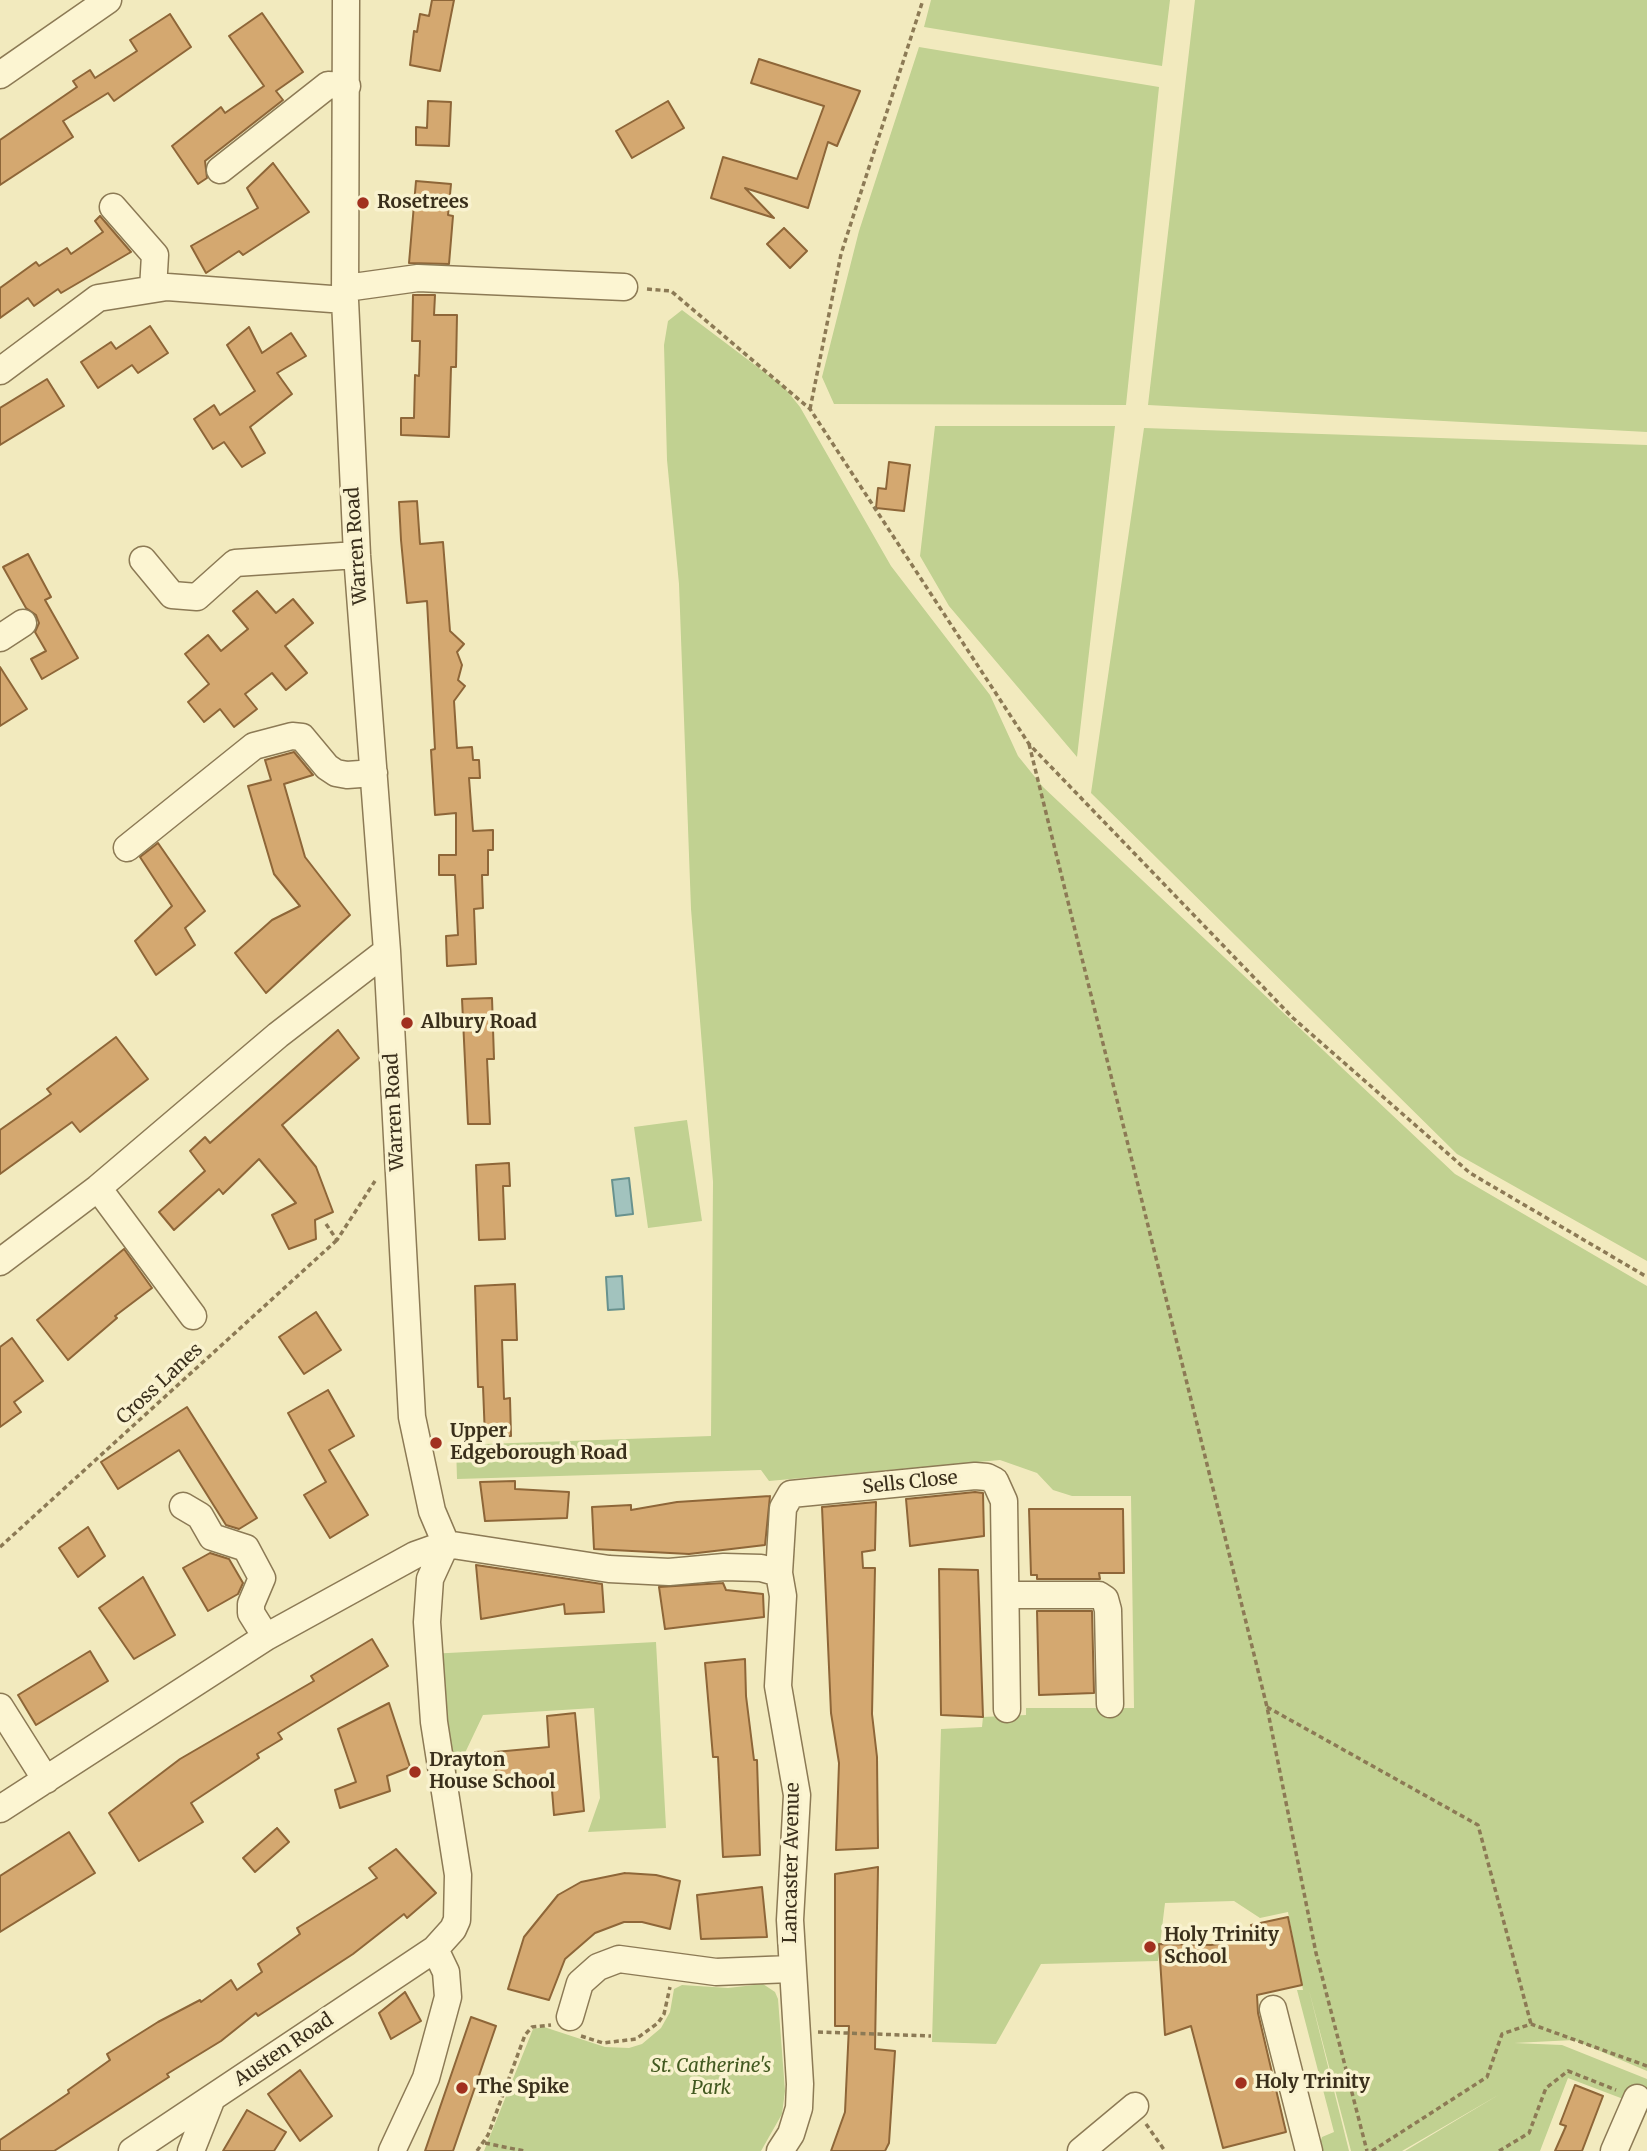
<!DOCTYPE html>
<style>
body{margin:0}
canvas{display:block;background:#f2eabe}
</style>
<canvas width="1647" height="2151"></canvas>
<script>
const g = document.querySelector('canvas').getContext('2d');
g.lineJoin = 'round';
function fillPath(path, color) { g.fillStyle = color; g.fill(path, 'evenodd'); }
const toPath = rows => new Path2D(rows.map(r => 'M' + r).join(''));
function trace(path, color, width, dash) { g.strokeStyle = color; g.lineWidth = width; g.lineCap = dash ? 'butt' : 'round'; g.setLineDash(dash || []); g.stroke(path); }
function drawText(font, color, halo, rows, align = 'center') {
  g.font = font + ' Merriweather,serif'; g.lineWidth = 7; g.setLineDash([]); g.textBaseline = 'middle'; g.strokeStyle = halo; g.fillStyle = color; for (const [text, x, y, turn = 0] of rows) {
    g.save(); g.translate(x, y); g.rotate((+turn || 0) * Math.PI / 180); g.textAlign = isNaN(turn) ? turn : align; if (halo) g.strokeText(text, 0, 0); g.fillText(text, 0, 0); g.restore();
  }
}
const green = toPath([
 [931,0,1170,0,1162,66,924,27],
 [1195,0,1647,0,1647,432,1148,405],
 [919,47,1159,87,1126,405,834,404,822,377,859,231],
 [682,310,784,387,800,407,891,566,990,695,1018,756,1043,787,1455,1174,1647,1286,1647,2071,1574,2040,1514,2043,1562,2045,1647,2079,1647,2108,1568,2078,1540,2151,1405,2151,1500,2094,1402,2151,1351,2151,1309,1990,1349,2151,1317,2151,1322,2137,1334,2132,1297,1990,1303,1990,1288,1912,1260,1918,1234,1901,1165,1903,1158,1961,1041,1964,996,2044,932,2042,941,1729,982,1727,983,1717,1026,1715,1026,1708,1134,1708,1131,1496,1072,1496,1053,1490,1037,1473,1000,1460,769,1481,761,1470,457,1479,456,1445,711,1436,713,1182,691,909,679,584,667,460,664,345,668,321],
 [935,426,1115,426,1077,757,949,606,920,556],
 [1144,428,1647,445,1647,1261,1457,1154,1091,793],
 [687,1120,702,1221,648,1228,634,1127],
 [656,1642,666,1828,588,1832,600,1798,594,1708,483,1715,445,1795,429,1654],
 [763,1984,775,1992,778,1999,785,2091,782,2114,761,2151,484,2151,533,2029,544,2027,605,2047,629,2048,642,2044,661,2028,670,2012,674,1989,682,1985,728,1988]
]);
const water = toPath([
 [629,1178,633,1214,616,1216,612,1180,629,1178],
 [622,1276,624,1309,608,1310,606,1277,622,1276]
]);
const building = toPath([
 [432,0,454,0,440,71,410,65,414,31,417,32,420,14,429,16,432,0],
 [262,13,303,72,276,91,283,100,205,161,207,178,198,184,172,146,221,107,225,113,264,86,229,36,262,13],
 [170,14,191,47,114,101,108,93,63,121,73,137,0,185,0,140,77,87,73,81,90,70,95,78,137,51,130,40,170,14],
 [759,59,860,91,837,146,828,142,808,208,745,188,774,218,711,198,723,157,797,179,824,106,751,83,759,59],
 [428,101,451,102,449,146,416,145,416,127,427,128,428,101],
 [668,101,684,128,632,158,616,131,668,101],
 [273,163,309,212,243,255,239,251,206,273,191,246,258,208,247,188,273,163],
 [416,181,451,184,448,215,453,216,449,264,409,263,416,181],
 [100,216,131,252,61,293,58,289,34,306,28,298,0,318,0,288,36,262,39,266,67,248,71,254,103,232,95,221,100,216],
 [784,228,807,251,790,268,767,244,784,228],
 [413,295,435,295,434,315,457,315,456,367,451,367,449,437,401,435,401,418,414,418,415,375,419,376,420,341,412,341,413,295],
 [150,326,168,353,138,373,132,365,98,388,81,362,111,342,116,349,150,326],
 [249,327,262,353,291,333,306,356,277,373,292,394,250,427,265,453,242,467,224,442,213,449,194,419,214,405,220,415,255,391,227,345,249,327],
 [47,379,64,406,0,445,0,408,47,379],
 [889,462,910,465,904,511,876,508,878,488,886,489,889,462],
 [417,501,420,544,443,542,450,631,464,644,457,652,462,665,458,680,465,686,454,701,457,748,472,747,473,760,479,760,480,778,469,778,473,831,493,830,493,850,488,850,488,875,482,875,483,908,474,909,476,964,447,966,446,936,458,935,455,875,439,875,439,855,456,855,456,813,435,815,431,750,435,749,427,601,407,603,401,540,399,502,417,501],
 [28,554,51,597,45,600,78,658,42,679,31,659,46,651,35,632,39,623,36,615,26,608,3,567,28,554],
 [257,591,276,613,293,599,313,623,285,646,307,673,286,690,272,673,245,694,257,709,234,727,220,709,204,722,188,702,209,684,185,654,208,635,221,651,248,629,233,611,257,591],
 [0,667,27,709,0,726,0,667],
 [294,752,313,775,284,784,305,857,350,915,266,993,235,953,272,920,300,906,274,874,248,786,271,780,265,760,294,752],
 [158,843,205,911,185,928,195,945,156,975,135,941,172,906,140,857,158,843],
 [492,998,494,1059,487,1059,490,1124,468,1124,462,999,492,998],
 [338,1030,359,1058,282,1125,316,1167,333,1212,315,1220,316,1239,289,1249,272,1215,296,1203,259,1159,223,1194,219,1189,174,1230,159,1212,205,1171,190,1151,205,1137,210,1143,338,1030],
 [116,1037,148,1079,80,1132,72,1122,0,1174,0,1130,51,1094,47,1089,116,1037],
 [509,1163,510,1186,503,1186,505,1239,479,1240,476,1165,509,1163],
 [124,1249,152,1288,115,1316,117,1318,68,1360,37,1320,124,1249],
 [515,1284,517,1340,502,1340,504,1399,510,1398,511,1436,485,1437,483,1387,478,1387,475,1286,515,1284],
 [316,1312,341,1350,304,1374,279,1337,316,1312],
 [12,1338,43,1381,14,1402,21,1412,0,1427,0,1347,12,1338],
 [328,1390,354,1436,329,1450,368,1515,330,1538,304,1495,326,1482,288,1413,328,1390],
 [187,1407,257,1518,239,1529,226,1525,179,1450,118,1489,101,1462,187,1407],
 [515,1481,515,1489,569,1492,567,1518,485,1521,480,1482,515,1481],
 [975,1492,983,1493,984,1536,910,1546,906,1499,975,1492],
 [770,1496,765,1545,689,1554,594,1549,592,1507,631,1505,631,1510,677,1502,770,1496],
 [876,1502,875,1550,862,1552,863,1568,875,1568,872,1714,877,1757,878,1848,836,1850,839,1763,831,1713,822,1507,876,1502],
 [1029,1509,1123,1509,1124,1573,1099,1573,1100,1579,1037,1579,1037,1575,1031,1575,1029,1509],
 [88,1527,105,1556,78,1577,59,1548,88,1527],
 [210,1553,229,1559,243,1583,238,1594,208,1611,183,1568,210,1553],
 [476,1565,602,1584,604,1612,565,1614,564,1604,481,1619,476,1565],
 [939,1569,978,1570,983,1717,941,1715,939,1569],
 [143,1577,175,1635,134,1659,99,1608,143,1577],
 [723,1583,726,1590,763,1594,764,1617,665,1629,659,1587,723,1583],
 [1037,1611,1092,1611,1094,1693,1039,1695,1037,1611],
 [372,1639,388,1666,278,1733,282,1739,257,1754,259,1758,191,1803,203,1822,139,1861,109,1813,180,1759,314,1681,311,1676,372,1639],
 [90,1651,108,1681,36,1725,18,1695,90,1651],
 [745,1659,746,1696,754,1760,757,1760,760,1855,723,1857,718,1757,713,1757,705,1663,745,1659],
 [389,1703,410,1767,387,1776,390,1791,340,1808,335,1790,356,1782,338,1729,389,1703],
 [575,1713,584,1811,554,1815,551,1778,497,1781,495,1752,549,1747,547,1716,575,1713],
 [277,1828,289,1842,255,1872,243,1858,277,1828],
 [69,1832,95,1873,0,1932,0,1876,69,1832],
 [396,1849,436,1893,407,1918,404,1914,353,1954,258,2016,256,2013,221,2041,167,2074,169,2077,54,2151,0,2151,0,2140,69,2093,68,2090,110,2060,107,2054,158,2022,200,2000,201,2002,231,1980,237,1990,262,1972,258,1964,300,1934,297,1928,377,1878,369,1868,396,1849],
 [878,1867,875,2049,895,2051,889,2143,885,2151,831,2151,845,2112,849,2026,835,2026,835,1874,878,1867],
 [625,1873,656,1875,680,1881,670,1929,642,1922,624,1922,595,1933,565,1959,549,2000,508,1989,524,1937,558,1895,581,1882,625,1873],
 [762,1887,767,1937,701,1939,697,1895,762,1887],
 [1288,1917,1302,1985,1257,1995,1258,2013,1286,2132,1223,2148,1191,2026,1165,2035,1159,1944,1211,1945,1254,1939,1251,1925,1288,1917],
 [405,1992,421,2021,391,2039,379,2013,405,1992],
 [471,2017,496,2026,453,2151,425,2151,471,2017],
 [300,2070,332,2116,300,2141,268,2094,300,2070],
 [1575,2085,1603,2096,1582,2151,1555,2151,1566,2126,1560,2124,1575,2085],
 [247,2110,286,2132,274,2151,223,2151,247,2110]
]);
const path = toPath([
 [647,289,671,291,810,409,1029,744,1293,1018,1470,1173,1647,1277],
 [810,409,841,254,923,0],
 [1029,744,1267,1707,1316,1953,1367,2151],
 [326,1224,337,1240,375,1181],
 [0,1547,337,1240],
 [1267,1707,1478,1825,1531,2024],
 [818,2032,931,2036],
 [581,2036,603,2043,636,2039,658,2023,664,2014,670,1987],
 [1146,2124,1165,2151],
 [485,2143,524,2151],
 [477,2151,488,2135,525,2035,532,2027,551,2025],
 [1372,2151,1487,2077,1502,2034,1531,2024,1647,2066],
 [1499,2151,1529,2133,1546,2088,1568,2071,1616,2090]
]);
const minor = toPath([
 [0,75,108,0],
 [220,170,328,85,347,86],
 [113,207,155,255,153,289],
 [346,288,418,278,624,287],
 [0,371,98,298,167,287,345,300],
 [143,560,172,595,197,597,235,563,357,555],
 [0,638,23,623],
 [127,848,254,746,292,736,302,737,327,767,336,773,347,775,374,773],
 [98,1188,193,1316],
 [0,1262,98,1188,278,1035,387,951],
 [183,1506,200,1516,212,1537,246,1548,262,1578,251,1604,251,1613,266,1637],
 [1006,1595,1099,1595,1105,1599,1108,1610,1110,1704],
 [0,1707,46,1780],
 [0,1809,266,1637,415,1555,446,1544,609,1569,669,1572,724,1567,761,1568,779,1573],
 [1273,2009,1309,2151],
 [570,2017,580,1983,598,1967,619,1959,716,1972,791,1969],
 [132,2151,435,1949,453,1929,457,1920,458,1875,434,1722,427,1622,430,1579,446,1544,432,1511,412,1417,387,951,357,555,345,300,346,0],
 [191,2151,212,2098],
 [392,2151,426,2078,448,1997,446,1972,435,1949],
 [780,2151,791,2134,799,2108,800,2084,790,1920,797,1795,778,1686,783,1596,779,1573,783,1508,791,1494,975,1476,987,1477,995,1481,1004,1501,1007,1709],
 [1081,2151,1135,2106],
 [1614,2151,1637,2098]
]);
const markers = [
 [363,203,7,"#a1301f"],
 [407,1023,7,"#a1301f"],
 [436,1443,7,"#a1301f"],
 [415,1772,7,"#a1301f"],
 [1150,1947,7,"#a1301f"],
 [1241,2083,7,"#a1301f"],
 [462,2088,7,"#a1301f"]
];
const poiNames = [
 ["Rosetrees",377,203],
 ["Albury Road",421,1023],
 ["Upper",450,1432],
 ["Edgeborough Road",450,1454],
 ["Drayton",429,1761],
 ["House School",429,1783],
 ["Holy Trinity",1164,1936],
 ["School",1164,1958],
 ["Holy Trinity",1255,2083],
 ["The Spike",476,2088]
];
const streetNames = [
 ["Warren Road",357,546,-94],
 ["Warren Road",395,1112,-93],
 ["Cross Lanes",160,1384,-43],
 ["Sells Close",910,1483,-6],
 ["Lancaster Avenue",792,1863,-89],
 ["Austen Road",284,2050,-34]
];
const parkNames = [
 ["St. Catherine's",711,2067],
 ["Park",711,2089]
];
fillPath(green, '#c1d191');
fillPath(water, '#a2c3be');
trace(water, '#68928e', 2);
fillPath(building, '#d4a870');
trace(building, '#8e6638', 2);
trace(minor, '#8c7a55', 29);
trace(path, '#8c7a55', 3.5, [5, 3.5]);
trace(minor, '#fcf5d2', 26);
for (const [x, y, r, color] of markers) { const dot = new Path2D(); dot.arc(x, y, r, 0, 2 * Math.PI); g.fillStyle = color; g.fill(dot); trace(dot, '#f9f2cf', 2.5); }
drawText('bold 19px', '#3a2f1b', '#f9f2cf', poiNames, 'left');
drawText('19px', '#3a2f1b', '#f9f2cf', streetNames);
drawText('italic 19px', '#425920', '#f9f2cf', parkNames);
</script>
